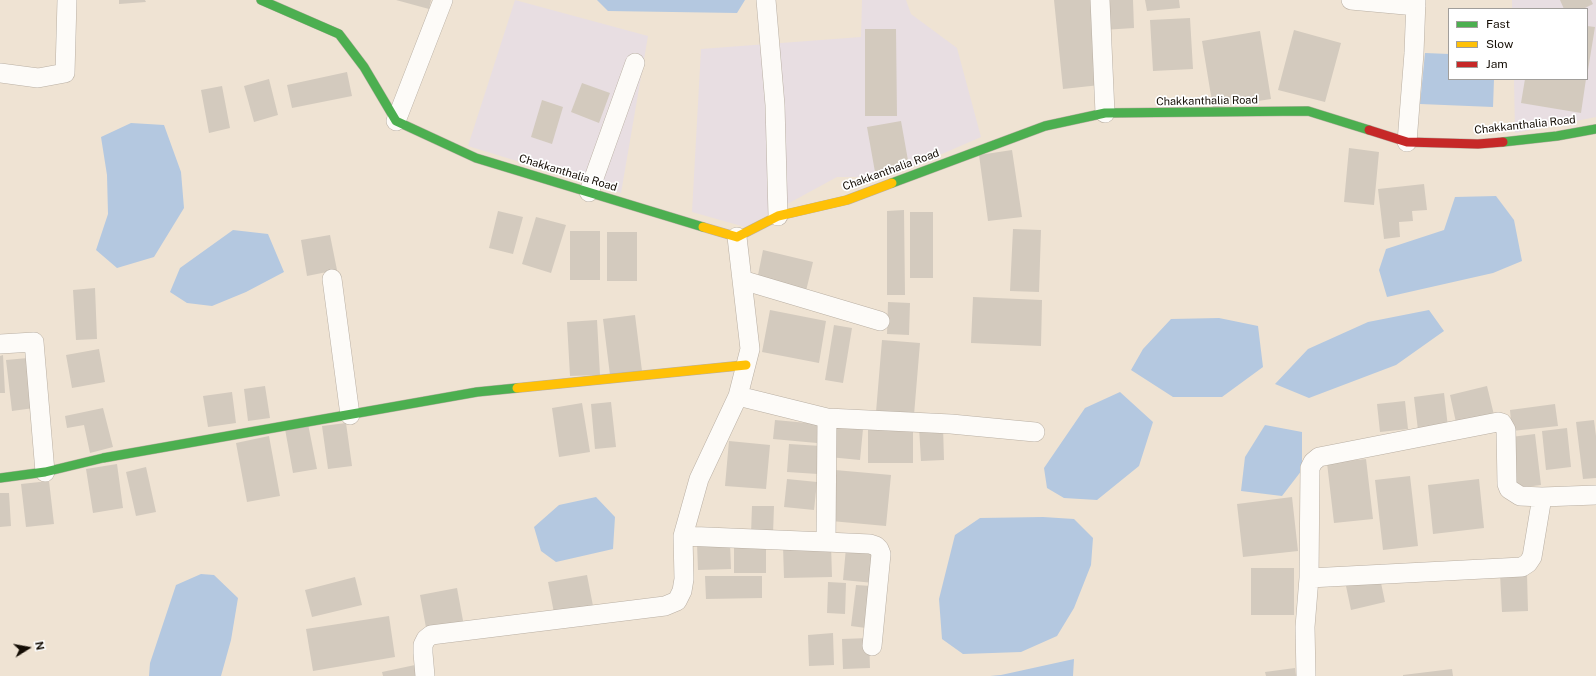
<!DOCTYPE html>
<style>
body{margin:0}
#map{position:relative;width:1596px;height:676px;overflow:hidden;background:#efe3d3;font-family:"Public Sans",sans-serif}
canvas{display:block}
.legend{position:absolute;left:1448px;top:8px;width:140px;height:72px;box-sizing:border-box;background:#fff;border:1px solid #a19e9b;margin:0;padding:5px 7px;list-style:none;font-size:12px;color:#140d04}
.legend li{display:flex;align-items:center;gap:8px;height:20px}
.legend b{width:20px;border:1px solid #a19e9b}
.north{position:absolute;left:8px;top:628px;width:40px;height:40px;-webkit-text-stroke:3px #fff;paint-order:stroke;rotate:79deg;font-size:11px;font-weight:700;line-height:16px;text-align:center;color:#140d04}
.north::after{content:'';display:block;margin:auto;width:14px;height:18px;background:#140d04;clip-path:polygon(50% 0,100% 100%,50% 72%,0 100%)}
</style>
<div id="map">
<canvas width="1596" height="676"></canvas>
<ul class="legend">
<li><b style="height:5px;background:#4caf50"></b>Fast</li>
<li><b style="height:5px;background:#ffc107"></b>Slow</li>
<li><b style="height:5px;background:#c62828"></b>Jam</li>
</ul>
<div class="north">N</div>
</div>
<script>
const g = document.querySelector('canvas').getContext('2d');
g.lineJoin = 'round';
function fillPath(path, color) { g.fillStyle = color; g.fill(path, 'evenodd'); }
const toPath = rows => new Path2D(rows.map(r => 'M' + r).join(''));
function trace(path, color, width, dash) { g.strokeStyle = color; g.lineWidth = width; g.lineCap = dash ? 'butt' : 'round'; g.setLineDash(dash || []); g.stroke(path); }
function drawText(font, color, halo, rows, align = 'center') {
  g.font = font + ' "Public Sans",sans-serif'; g.lineWidth = 3.5; g.setLineDash([]); g.textBaseline = 'middle'; g.strokeStyle = halo; g.fillStyle = color; for (const [text, x, y, turn = 0] of rows) {
    g.save(); g.translate(x, y); g.rotate((+turn || 0) * Math.PI / 180); g.textAlign = isNaN(turn) ? turn : align; if (halo) g.strokeText(text, 0, 0); g.fillText(text, 0, 0); g.restore();
  }
}
const industrial = toPath([
 [515,0,648,36,621,193,468,146],
 [862,0,906,0,911,14,957,48,981,137,912,167,875,177,837,177,745,227,692,212,701,49,861,37],
 [1512,0,1596,0,1596,117,1515,133,1514,79,1587,79,1587,9,1512,9]
]);
const water = toPath([
 [597,0,745,0,737,13,608,11],
 [1425,53,1449,54,1449,79,1494,79,1493,107,1420,104],
 [131,123,164,125,181,172,184,208,154,257,117,268,96,250,108,214,107,175,101,137],
 [1496,196,1514,220,1522,261,1493,273,1387,297,1379,270,1386,249,1444,230,1455,197],
 [233,230,268,234,284,272,246,292,212,306,187,303,170,292,180,268],
 [1429,310,1444,331,1396,365,1309,398,1275,384,1308,349,1368,322],
 [1219,318,1258,326,1263,367,1222,397,1173,397,1131,370,1143,349,1171,319],
 [1120,392,1153,422,1139,466,1097,500,1064,498,1047,488,1044,468,1085,408],
 [1265,425,1302,432,1302,470,1282,496,1241,491,1245,457],
 [596,497,615,517,613,549,556,562,541,551,534,527,559,505],
 [1043,517,1074,519,1093,538,1091,565,1074,608,1057,636,1021,652,963,654,942,639,939,599,955,535,980,518],
 [201,574,214,575,238,598,231,640,221,676,149,676,150,663,176,585],
 [1074,659,1073,676,990,676,1001,675]
]);
const building = toPath([
 [119,0,145,0,146,2,119,4],
 [396,0,431,0,429,9],
 [1054,0,1092,0,1100,85,1063,89],
 [1102,0,1133,0,1134,28,1103,30],
 [1145,0,1179,0,1180,8,1147,11],
 [1560,0,1591,0,1593,4,1583,9,1564,9],
 [1190,18,1193,69,1153,71,1150,20],
 [1587,26,1595,27,1588,70,1587,70],
 [865,29,896,29,897,116,865,116],
 [1294,30,1341,43,1325,102,1278,90],
 [1260,31,1271,99,1213,108,1202,41],
 [347,72,352,96,292,108,287,85],
 [269,79,278,115,254,122,244,86],
 [1525,79,1586,79,1581,113,1521,103],
 [582,83,610,93,599,123,571,112],
 [222,86,230,128,209,133,201,90],
 [542,100,563,107,552,144,531,137],
 [901,121,909,166,875,172,867,127],
 [1349,148,1379,152,1374,205,1344,202],
 [1012,150,1022,217,988,221,979,155],
 [1424,184,1427,210,1412,211,1413,221,1399,222,1400,237,1384,239,1378,189],
 [904,210,905,295,887,295,887,211],
 [498,211,523,217,513,254,489,248],
 [910,212,933,212,933,278,910,278],
 [536,217,566,225,551,273,522,264],
 [1013,229,1041,230,1039,292,1010,291],
 [570,231,600,231,600,280,570,280],
 [607,232,637,232,637,281,607,281],
 [330,235,337,270,307,276,301,240],
 [763,250,813,262,806,291,757,280],
 [95,288,97,339,76,340,73,290],
 [973,297,1042,300,1041,346,971,343],
 [888,302,910,303,909,335,887,334],
 [770,310,826,321,819,363,762,352],
 [635,315,642,371,610,375,603,319],
 [597,320,600,375,570,376,567,322],
 [834,325,852,328,843,383,825,380],
 [882,340,920,343,914,415,876,412],
 [99,349,105,382,72,388,66,355],
 [3,355,5,393,0,393,0,356],
 [28,358,34,408,12,411,6,360],
 [265,386,270,418,248,421,244,389],
 [1487,386,1495,419,1457,427,1450,395],
 [232,392,236,423,208,427,203,396],
 [1444,393,1448,427,1418,430,1414,397],
 [1405,401,1408,429,1380,432,1377,404],
 [611,402,616,447,595,449,591,404],
 [582,403,590,452,559,457,552,408],
 [1555,404,1558,426,1512,431,1510,410],
 [103,408,113,447,90,453,84,425,67,428,65,416],
 [775,420,818,424,817,443,773,439],
 [1594,420,1596,436,1596,478,1583,479,1576,422],
 [346,423,352,466,328,469,322,426],
 [308,424,317,469,293,473,285,429],
 [832,426,863,429,860,460,829,457],
 [943,426,944,460,921,461,919,427],
 [868,428,913,429,913,463,868,463],
 [1567,428,1571,467,1546,470,1542,431],
 [1535,434,1541,485,1517,488,1511,437],
 [269,436,280,496,247,502,236,443],
 [729,441,770,445,766,489,725,486],
 [789,444,821,446,818,474,787,472],
 [1366,459,1373,519,1334,523,1327,463],
 [117,464,123,508,93,513,86,469],
 [146,467,156,512,136,516,126,472],
 [835,470,891,475,886,526,831,521],
 [1410,476,1418,546,1383,550,1375,480],
 [787,479,817,482,814,510,784,507],
 [1479,479,1484,528,1433,534,1428,485],
 [49,481,54,524,26,527,21,484],
 [0,493,9,493,11,526,0,527],
 [1292,497,1298,551,1243,557,1237,504],
 [752,506,774,506,773,534,751,534],
 [730,542,731,569,698,570,697,543],
 [734,543,766,543,766,573,734,573],
 [831,544,832,577,784,578,783,546],
 [846,548,877,551,874,583,843,580],
 [1251,568,1294,568,1294,615,1251,615],
 [1500,574,1527,574,1528,611,1502,612],
 [587,575,594,611,555,618,548,582],
 [705,576,762,576,762,598,706,599],
 [355,577,362,605,312,617,305,590],
 [1380,578,1385,602,1351,610,1346,586],
 [828,582,846,583,845,614,827,613],
 [856,585,871,586,866,628,851,626],
 [457,588,464,626,427,633,420,595],
 [389,616,395,657,313,671,306,629],
 [833,633,834,665,809,666,808,635],
 [869,638,870,668,843,669,842,639],
 [415,665,417,676,383,676,382,672],
 [1295,668,1296,676,1266,676,1265,672],
 [1452,669,1453,676,1403,676,1403,675]
]);
const street = toPath([
 [766,0,775,105,778,216],
 [1100,0,1105,113],
 [1351,0,1416,6],
 [0,73,38,78,65,73,67,0],
 [396,121,443,0],
 [1407,142,1414,53,1416,0],
 [589,192,635,63],
 [332,279,350,415],
 [742,280,880,321],
 [0,344,34,342,45,472],
 [738,396,827,418,951,424,1035,432],
 [827,418,826,542,870,544,876,546,879,549,881,554,872,646],
 [683,536,826,542],
 [1309,578,1522,567,1528,563,1532,557,1542,497,1596,495],
 [425,676,423,653,423,645,426,639,431,635,665,606,677,601,682,591,684,579,683,536,699,479,738,396,750,349,737,237],
 [1306,676,1305,627,1309,578,1310,468,1313,462,1319,457,1498,422,1502,423,1506,430,1507,484,1509,489,1520,496,1542,497]
]);
const fast = toPath([
 [261,0,339,34,364,67,396,121,476,158,703,227],
 [1503,142,1557,136,1596,129],
 [892,183,1045,126,1105,113,1308,111,1369,130],
 [0,478,45,472,103,458,477,392,517,388]
]);
const slow = toPath([
 [703,227,737,237,778,216,847,200,892,183],
 [517,388,746,365]
]);
const jam = toPath([
 [1369,130,1407,142,1478,144,1503,142]
]);
const streetNames = [
 ["Chakkanthalia Road",1207,101,-1],
 ["Chakkanthalia Road",1525,125,-6],
 ["Chakkanthalia Road",891,170,-20],
 ["Chakkanthalia Road",568,173,17]
];
fillPath(industrial, '#e8dee2');
fillPath(water, '#b4c8e0');
fillPath(building, '#d3cabe');
trace(street, '#b9afa3', 20);
trace(fast, '#b9afa3', 10);
trace(slow, '#b9afa3', 10);
trace(jam, '#b9afa3', 10);
trace(street, '#fdfbf8', 19);
trace(fast, '#4caf50', 9);
trace(slow, '#ffc107', 9);
trace(jam, '#c62828', 9);
drawText('11px', '#140d04', '#fff', streetNames);
</script>
